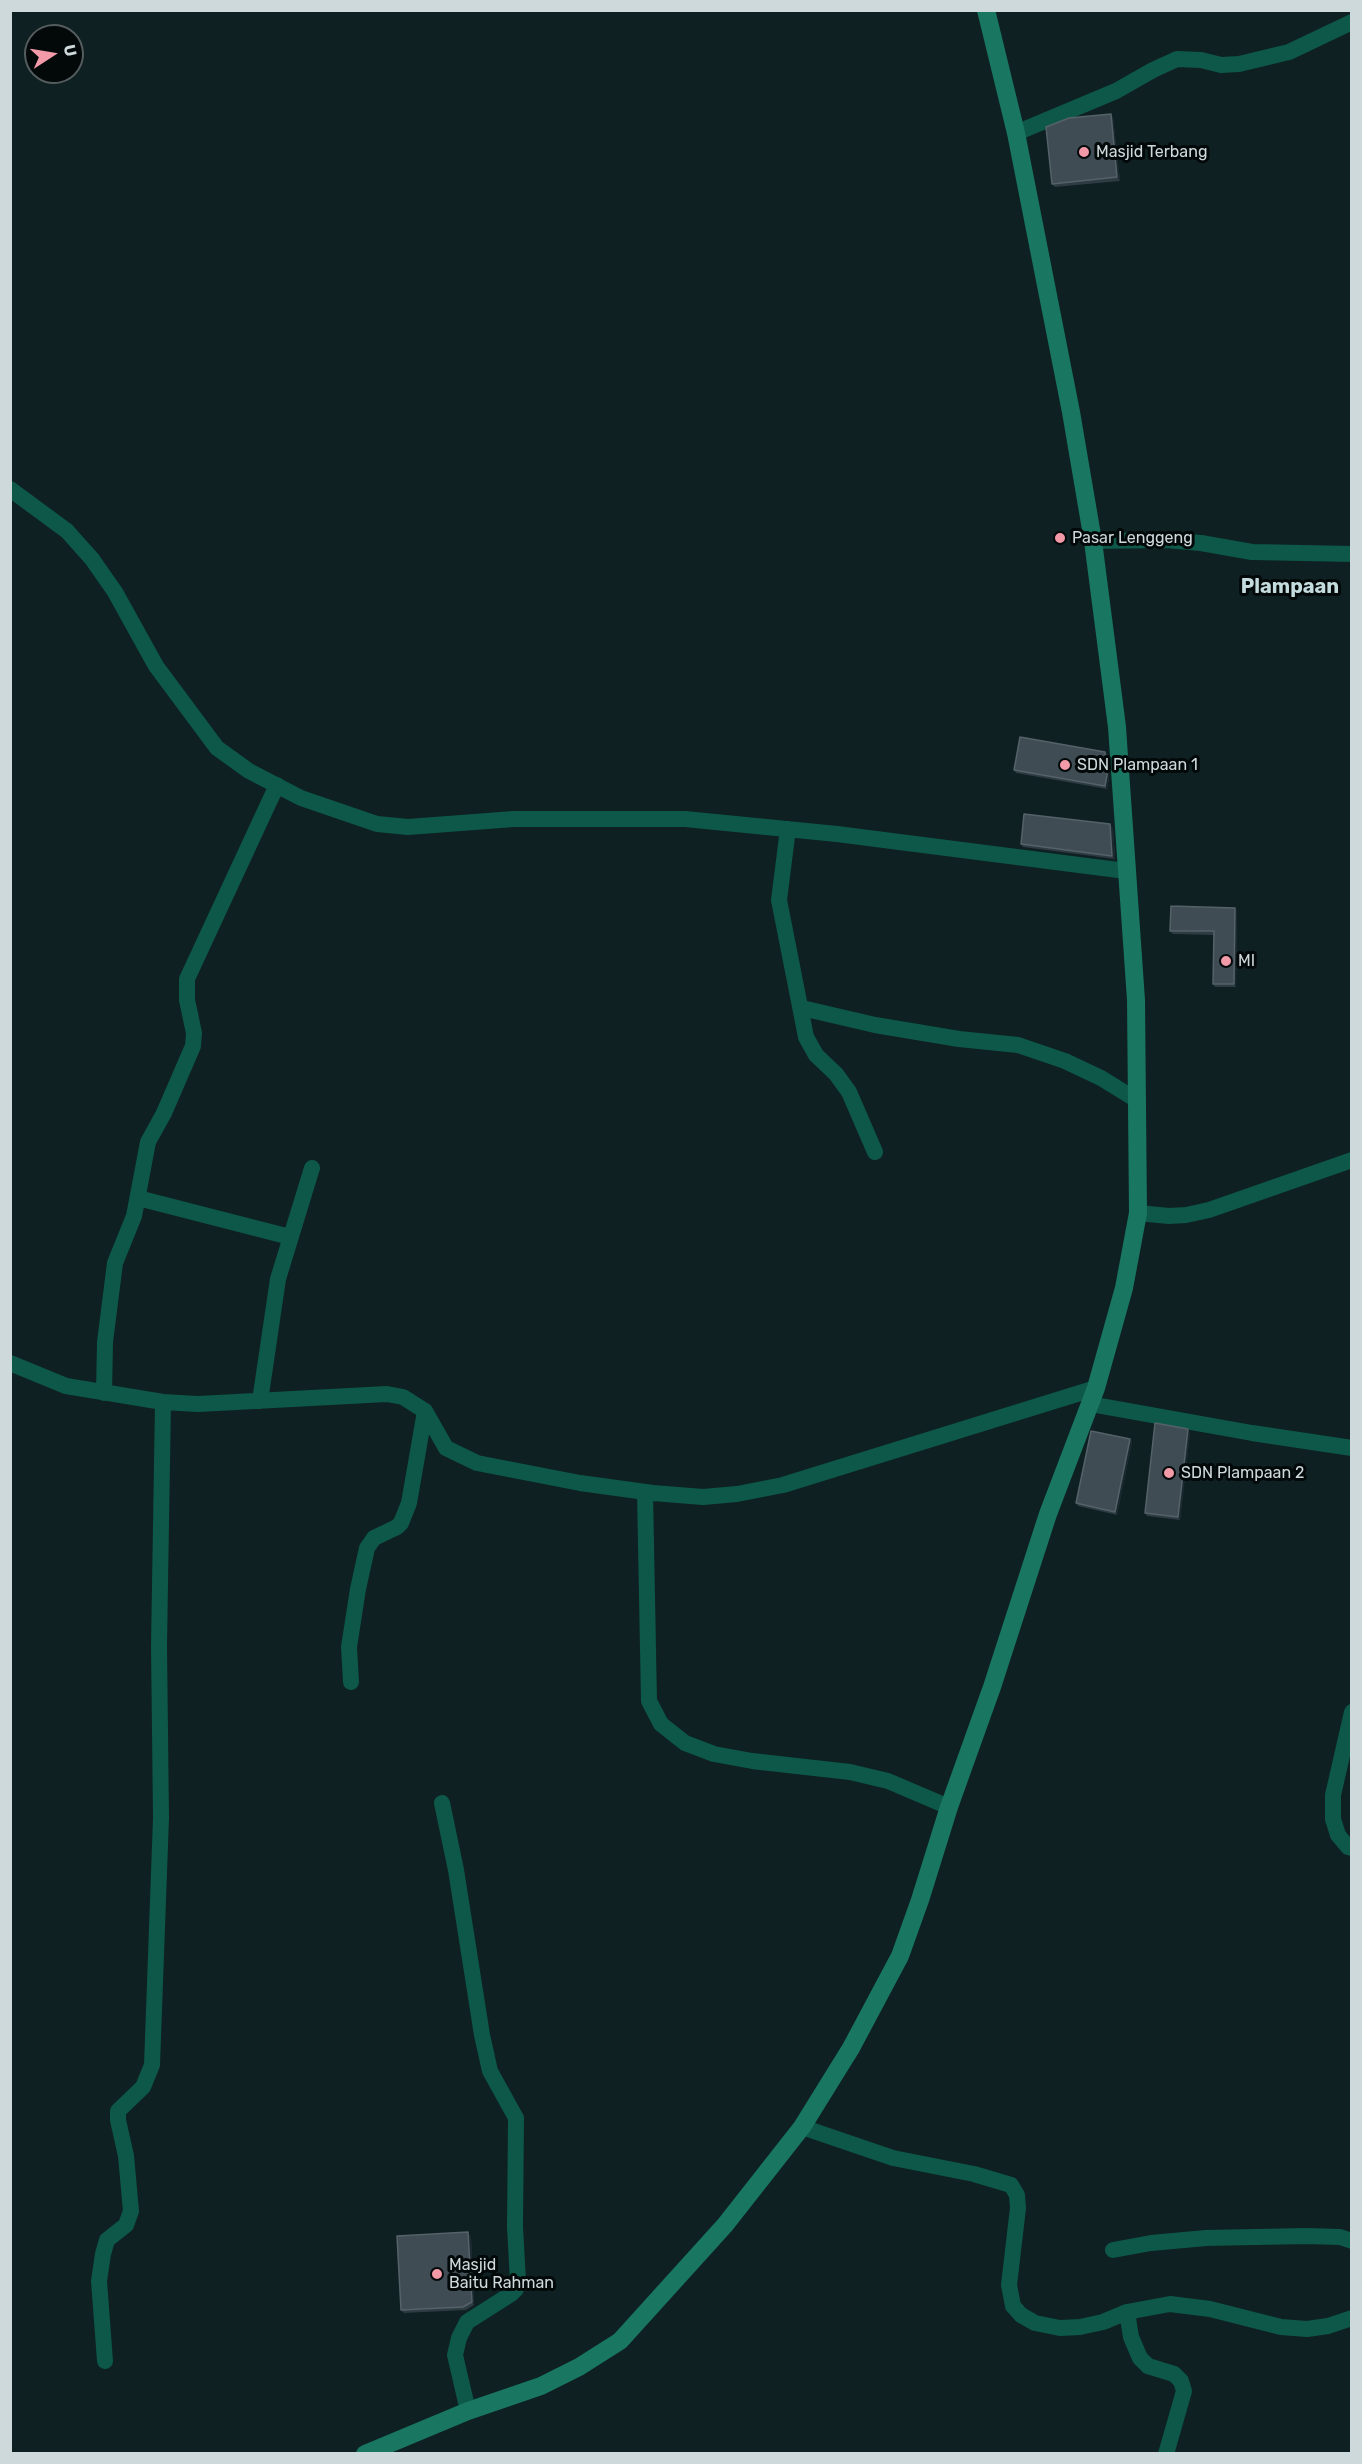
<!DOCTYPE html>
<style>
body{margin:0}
#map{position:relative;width:1362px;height:2464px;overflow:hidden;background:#0e2022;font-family:Rubik,sans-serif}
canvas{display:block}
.frame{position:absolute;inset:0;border:12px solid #ced9db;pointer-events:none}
.north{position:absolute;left:24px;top:24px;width:60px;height:60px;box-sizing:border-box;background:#030809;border:2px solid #545c5d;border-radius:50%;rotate:78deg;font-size:16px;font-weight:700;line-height:24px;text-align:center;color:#ced9db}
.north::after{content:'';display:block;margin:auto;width:21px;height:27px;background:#f39aa8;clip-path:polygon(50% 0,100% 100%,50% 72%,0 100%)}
</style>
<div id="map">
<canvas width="1362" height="2464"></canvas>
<div class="frame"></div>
<div class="north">U</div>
</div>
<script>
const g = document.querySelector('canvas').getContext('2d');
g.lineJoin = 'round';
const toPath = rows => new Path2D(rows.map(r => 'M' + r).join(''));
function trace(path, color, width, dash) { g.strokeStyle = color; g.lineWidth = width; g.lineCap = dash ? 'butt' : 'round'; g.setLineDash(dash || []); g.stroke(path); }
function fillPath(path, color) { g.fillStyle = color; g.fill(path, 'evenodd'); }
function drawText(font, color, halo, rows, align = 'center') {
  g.font = font + ' Rubik,sans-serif'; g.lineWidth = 6; g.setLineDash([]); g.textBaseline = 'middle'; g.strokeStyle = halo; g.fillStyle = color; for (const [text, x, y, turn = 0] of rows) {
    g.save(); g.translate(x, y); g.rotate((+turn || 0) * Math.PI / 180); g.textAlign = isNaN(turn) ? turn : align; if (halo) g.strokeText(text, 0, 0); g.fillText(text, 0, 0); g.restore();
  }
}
const street = toPath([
 [1016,133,1116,91,1153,70,1177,59,1201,60,1221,65,1239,64,1289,52,1352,22],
 [10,489,67,531,92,559,115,592,156,666,217,748,249,771,301,798,377,824,408,827,514,819,685,819,837,834,1126,871],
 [1093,541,1166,540,1201,543,1252,552,1352,554],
 [788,829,779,900,806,1037,816,1055,836,1074,849,1092,875,1152],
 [802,1008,875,1025,959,1039,1018,1045,1065,1061,1101,1078,1135,1099],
 [138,1198,290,1237],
 [1138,1213,1169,1216,1186,1215,1209,1210,1352,1160],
 [10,1363,66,1386,163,1402,198,1404,387,1394,403,1397,425,1411,446,1448,477,1463,580,1483,653,1493,703,1497,737,1494,783,1485,1096,1388],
 [104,1393,105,1342,115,1263,134,1216,148,1142,164,1113,193,1046,194,1033,187,1000,187,979,277,785],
 [260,1401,278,1279,312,1168],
 [1090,1404,1252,1433,1352,1448],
 [645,1492,649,1701,661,1724,685,1743,714,1754,752,1761,850,1772,888,1781,949,1807],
 [351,1682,349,1647,358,1589,367,1548,374,1538,397,1527,401,1523,409,1503,425,1411],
 [1352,1712,1333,1795,1333,1819,1338,1835,1348,1847,1352,1848],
 [442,1803,456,1870,482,2035,490,2071,516,2118,515,2227,518,2281,516,2289,511,2294,467,2322,459,2338,455,2355,468,2411],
 [802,2127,893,2158,974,2174,1011,2185,1017,2195,1018,2208,1009,2285,1013,2306,1021,2315,1035,2323,1060,2328,1080,2327,1103,2322,1127,2312,1170,2304,1210,2309,1281,2327,1307,2329,1328,2326,1352,2318],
 [1113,2250,1151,2243,1206,2238,1306,2236,1340,2237,1352,2241],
 [1127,2312,1131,2337,1140,2358,1148,2366,1174,2374,1181,2381,1184,2391,1166,2454],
 [105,2361,99,2281,103,2254,107,2240,126,2225,131,2211,126,2156,118,2120,118,2111,143,2087,152,2065,161,1818,159,1646,163,1402]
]);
const secondary = toPath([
 [365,2454,468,2411,541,2386,579,2367,620,2341,725,2225,802,2127,851,2048,900,1956,920,1900,949,1807,992,1687,1048,1514,1096,1388,1124,1288,1138,1213,1136,1000,1117,727,1093,541,1071,412,1016,133,986,10]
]);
const wall = toPath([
 [1111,114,1113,117,1120,181,1055,187,1052,184],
 [1105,752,1108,755,1109,778,1107,789,1016,773,1014,770],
 [1113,827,1115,859,1023,847,1021,844],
 [1235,908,1237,911,1236,987,1215,987,1213,984,1214,935,1173,934,1170,931],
 [1190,1433,1180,1520,1147,1516,1145,1513],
 [1130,1439,1132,1442,1117,1515,1078,1506,1076,1503],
 [471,2236,474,2305,466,2310,404,2313,401,2310]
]);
const shadedWall = toPath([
 [1111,114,1113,117,1120,181,1117,177],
 [1105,752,1108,755,1109,778,1107,789,1105,786],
 [1110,824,1113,827,1115,859,1112,856],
 [1235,908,1237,911,1236,987,1234,984],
 [1188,1429,1190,1433,1180,1520,1178,1517],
 [1130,1439,1132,1442,1117,1515,1115,1512],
 [468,2232,471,2236,474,2305,472,2302]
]);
const building = toPath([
 [1111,114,1117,177,1052,184,1046,127,1069,118,1111,114],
 [1020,737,1105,752,1107,775,1105,786,1014,770,1020,737],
 [1024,814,1110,824,1112,856,1021,844,1024,814],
 [1171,906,1235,908,1234,984,1213,984,1214,931,1170,931,1171,906],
 [1155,1423,1188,1429,1178,1517,1145,1513,1155,1423],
 [1091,1431,1130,1439,1115,1512,1076,1503,1091,1431],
 [468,2232,472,2302,463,2307,401,2310,397,2236,468,2232]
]);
const markers = [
 [1084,152,6,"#f39aa8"],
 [1060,538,6,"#f39aa8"],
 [1065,765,6,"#f39aa8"],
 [1226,961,6,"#f39aa8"],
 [1169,1473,6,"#f39aa8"],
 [437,2274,6,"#f39aa8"]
];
const poiNames = [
 ["Masjid Terbang",1096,152],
 ["Pasar Lenggeng",1072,538],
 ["SDN Plampaan 1",1077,765],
 ["MI",1238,961],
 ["SDN Plampaan 2",1181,1473],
 ["Masjid",449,2265],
 ["Baitu Rahman",449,2283]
];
const quarterNames = [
 ["Plampaan",1290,587]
];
trace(street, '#0d5848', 16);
trace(secondary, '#187661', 18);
fillPath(wall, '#2e3b43');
fillPath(shadedWall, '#1a292f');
fillPath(building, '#3f4c54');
trace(building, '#566269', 1.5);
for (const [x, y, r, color] of markers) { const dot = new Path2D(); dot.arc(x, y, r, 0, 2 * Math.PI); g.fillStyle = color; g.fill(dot); trace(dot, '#030809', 2); }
drawText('16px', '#ced9db', '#030809', poiNames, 'left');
drawText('bold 20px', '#c4dbde', '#030809', quarterNames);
</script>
